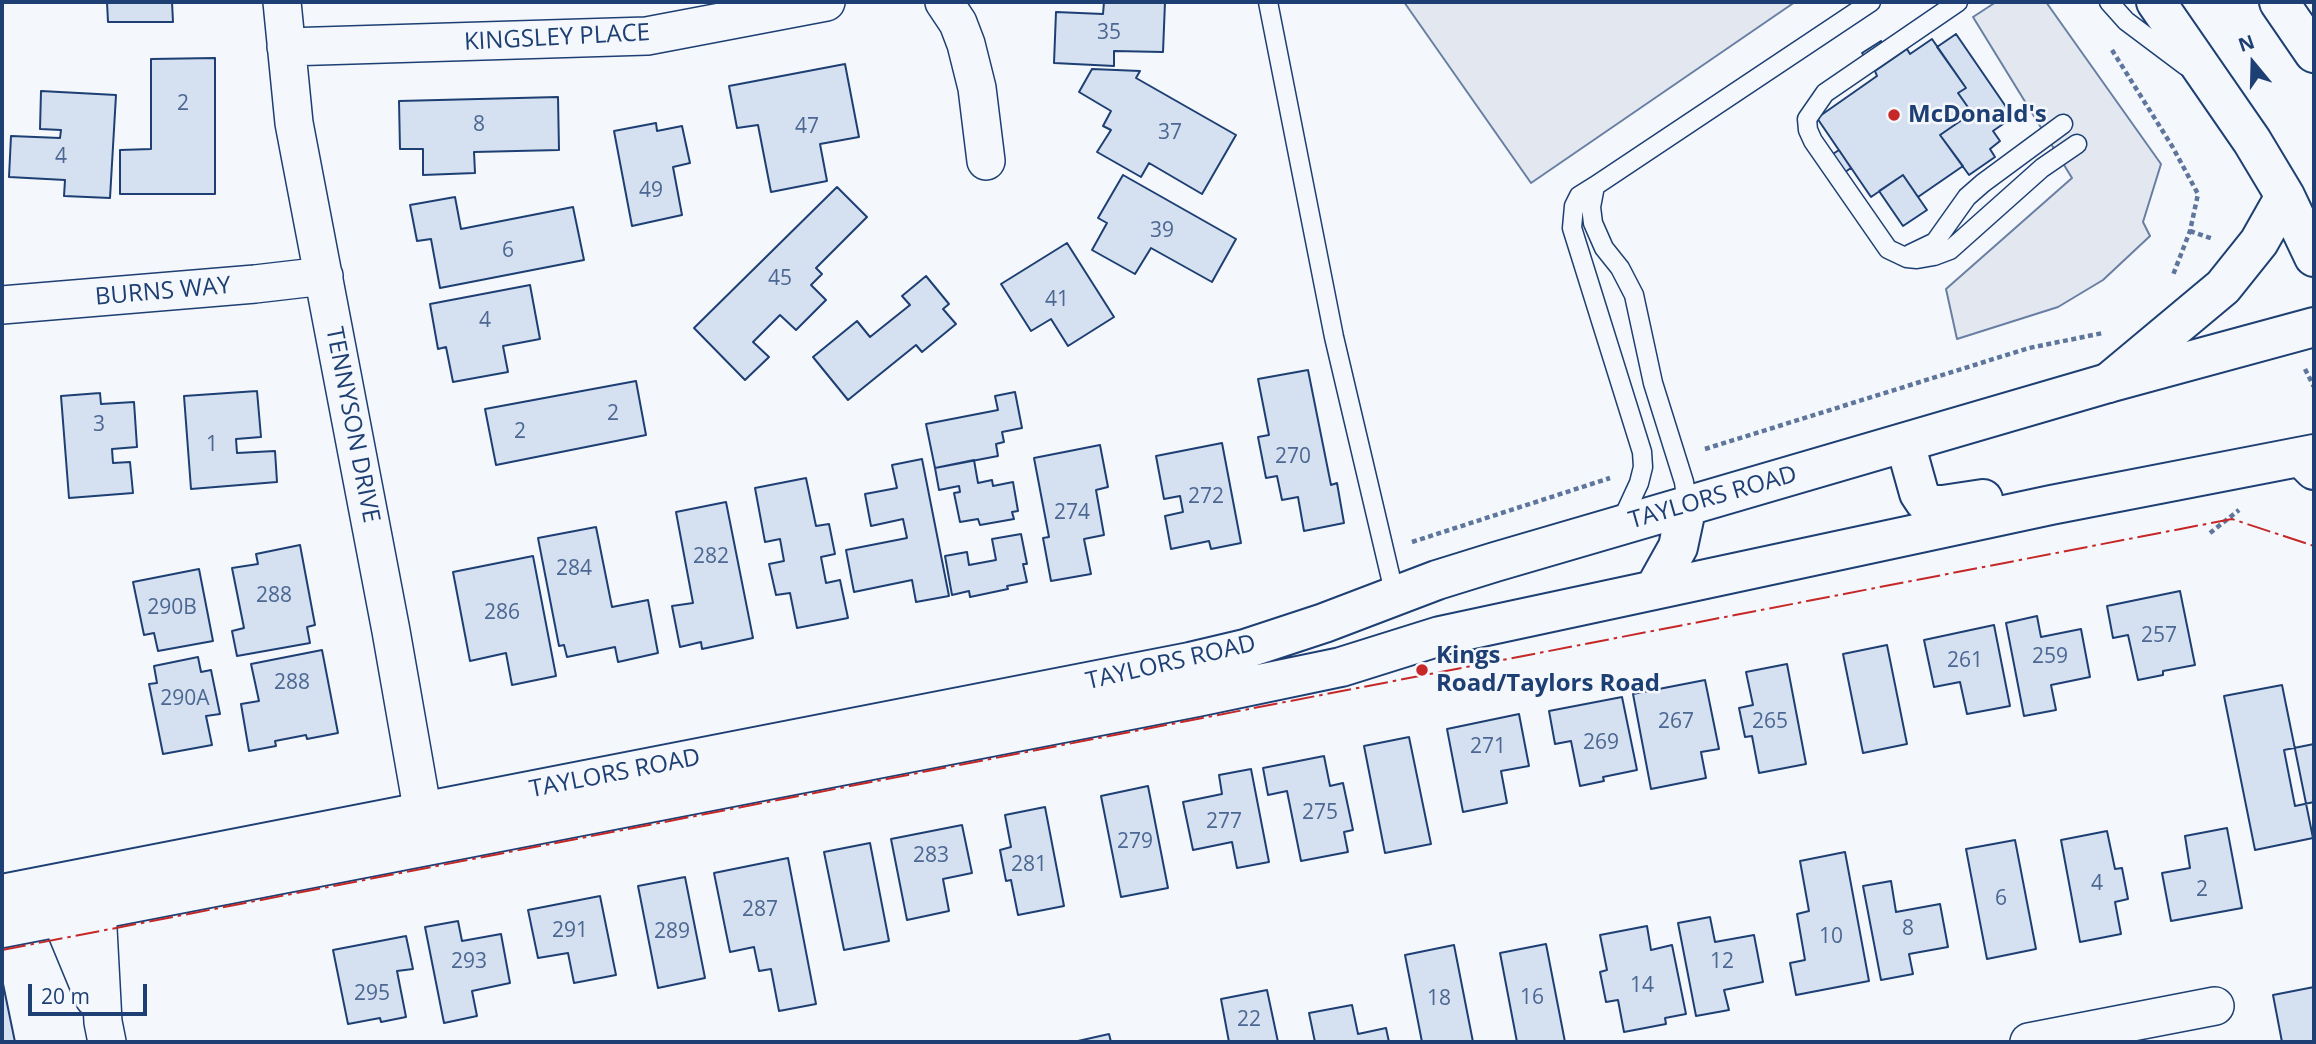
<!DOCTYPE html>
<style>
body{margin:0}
#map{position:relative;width:2316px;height:1044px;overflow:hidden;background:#f4f7fb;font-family:"Open Sans",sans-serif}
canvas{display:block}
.frame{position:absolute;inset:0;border:4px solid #1d3f73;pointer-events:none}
.north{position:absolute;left:2218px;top:28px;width:70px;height:70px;-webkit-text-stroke:5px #f4f7fb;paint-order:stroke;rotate:341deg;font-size:19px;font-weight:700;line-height:28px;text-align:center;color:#1d3f73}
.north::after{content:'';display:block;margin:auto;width:24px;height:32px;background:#1d3f73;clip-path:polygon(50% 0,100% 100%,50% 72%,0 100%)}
.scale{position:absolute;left:28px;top:984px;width:119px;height:32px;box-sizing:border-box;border:4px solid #1d3f73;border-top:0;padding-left:9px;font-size:21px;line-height:24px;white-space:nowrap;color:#1d3f73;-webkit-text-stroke:5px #f4f7fb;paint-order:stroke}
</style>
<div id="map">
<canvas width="2316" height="1044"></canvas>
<div class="frame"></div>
<div class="north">N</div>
<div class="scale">20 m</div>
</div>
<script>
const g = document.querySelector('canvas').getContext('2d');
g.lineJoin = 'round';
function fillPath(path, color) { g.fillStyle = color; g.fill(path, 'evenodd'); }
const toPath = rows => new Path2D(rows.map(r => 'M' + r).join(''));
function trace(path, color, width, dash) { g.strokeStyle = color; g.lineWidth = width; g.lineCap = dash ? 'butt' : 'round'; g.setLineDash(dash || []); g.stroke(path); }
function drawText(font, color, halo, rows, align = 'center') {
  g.font = font + ' "Open Sans",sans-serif'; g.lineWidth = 5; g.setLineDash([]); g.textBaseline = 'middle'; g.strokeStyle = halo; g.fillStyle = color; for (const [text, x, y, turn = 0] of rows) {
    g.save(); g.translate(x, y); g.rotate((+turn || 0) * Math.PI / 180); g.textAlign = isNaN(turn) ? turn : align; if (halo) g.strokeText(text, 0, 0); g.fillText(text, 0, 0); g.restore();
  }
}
const parking = toPath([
 [1404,2,1795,2,1531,183,1404,2],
 [1996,2,2046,2,2161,164,2143,222,2150,236,2103,280,2058,307,1957,339,1946,289,2072,178,1973,17,1996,2]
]);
const building = toPath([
 [54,2,172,2,173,22,108,22,107,2,54,2],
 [1104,2,1165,2,1163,52,1114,51,1114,66,1054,63,1056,12,1103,14,1104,2],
 [1956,34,2013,117,1993,131,2000,141,1990,149,1995,157,1969,175,1940,135,1972,113,1958,93,1966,88,1937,47,1956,34],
 [1932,39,1966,88,1958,93,1972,113,1940,135,1963,166,1918,197,1903,175,1871,197,1817,118,1877,76,1875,71,1907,49,1910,54,1932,39],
 [1881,41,1893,58,1875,71,1862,53,1881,41],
 [215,58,215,194,120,194,120,150,151,149,151,59,215,58],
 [845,64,859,137,820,144,827,181,771,192,758,125,737,128,729,86,845,64],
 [1092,69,1140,71,1136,78,1236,135,1202,194,1149,163,1141,177,1097,152,1111,130,1103,126,1111,111,1079,92,1092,69],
 [41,91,116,95,110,198,64,196,65,180,9,177,11,136,60,138,61,130,40,129,41,91],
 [558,97,559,150,474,152,475,173,423,175,423,149,400,149,399,101,558,97],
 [656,123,657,131,682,126,690,163,673,167,682,215,632,226,614,131,656,123],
 [1839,150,1851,168,1832,181,1819,163,1839,150],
 [1123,175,1236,239,1212,282,1151,248,1135,274,1092,250,1107,223,1098,218,1123,175],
 [1903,175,1927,210,1903,226,1879,191,1903,175],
 [837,187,867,217,816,268,822,274,811,285,826,300,796,330,780,315,753,342,769,357,745,380,694,328,837,187],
 [455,197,461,229,573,207,584,260,440,288,431,239,417,241,410,205,455,197],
 [1067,243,1114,317,1068,346,1051,319,1031,331,1001,284,1067,243],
 [926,276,949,304,943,309,956,324,922,352,916,345,848,400,813,357,857,321,870,337,910,305,902,296,926,276],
 [530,285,540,339,503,346,508,372,453,382,446,347,438,349,430,304,530,285],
 [1308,370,1331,485,1337,483,1344,523,1304,531,1298,497,1282,500,1277,476,1266,478,1258,437,1269,435,1258,379,1308,370],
 [636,381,646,435,496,465,485,409,636,381],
 [257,391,261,437,236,439,237,453,275,451,277,482,191,489,184,396,257,391],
 [1015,392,1022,428,1002,432,1004,442,996,444,998,456,935,468,926,424,998,410,995,396,1015,392],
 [100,393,101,404,134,402,137,447,112,449,113,463,130,462,133,493,69,498,61,396,100,393],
 [1222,443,1241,543,1211,549,1209,541,1171,549,1165,516,1183,512,1180,496,1164,499,1156,456,1222,443],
 [1100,445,1108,487,1096,490,1104,535,1084,539,1091,574,1051,581,1043,538,1049,537,1034,458,1100,445],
 [922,459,949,596,916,602,912,580,854,592,846,550,907,538,903,519,871,526,865,494,897,488,892,465,922,459],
 [974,460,978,483,992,480,993,486,1013,482,1018,511,1012,512,1014,519,980,525,978,519,960,522,954,493,960,492,959,486,939,490,935,468,974,460],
 [806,478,816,526,829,524,835,554,821,557,826,583,840,580,848,618,797,628,790,593,776,595,769,564,784,561,780,539,765,542,755,488,806,478],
 [726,502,753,638,702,649,701,642,680,647,672,606,693,603,676,512,726,502],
 [596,527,612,607,648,600,658,653,618,662,615,647,567,657,564,645,559,646,538,538,596,527],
 [1021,534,1027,564,1023,564,1027,582,1007,586,1008,589,970,597,969,591,952,595,945,556,967,552,969,565,996,560,992,539,1021,534],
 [300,545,315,625,307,627,310,643,237,656,232,631,244,628,232,568,258,564,256,554,300,545],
 [533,556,556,676,512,685,506,653,470,661,453,572,533,556],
 [199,569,213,641,158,651,154,633,144,635,133,582,199,569],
 [2180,591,2195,665,2163,671,2163,675,2138,680,2128,635,2113,638,2107,606,2180,591],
 [2037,616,2041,637,2081,629,2090,677,2051,685,2056,710,2024,716,2006,623,2037,616],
 [1994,625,2010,706,1967,714,1960,682,1934,687,1924,640,1994,625],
 [1887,645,1907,744,1863,753,1843,654,1887,645],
 [322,650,338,733,307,739,306,735,275,741,276,746,249,751,241,704,259,701,251,664,322,650],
 [198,657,201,672,211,670,220,714,206,716,212,745,163,754,149,684,157,683,154,666,198,657],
 [1787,664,1806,764,1759,773,1752,736,1745,737,1739,708,1753,705,1746,672,1787,664],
 [1705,680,1719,749,1701,752,1706,778,1651,789,1633,694,1705,680],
 [2282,685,2313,838,2255,850,2224,696,2282,685],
 [1622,697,1637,770,1603,777,1604,781,1580,786,1571,741,1555,744,1549,711,1622,697],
 [1519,714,1529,766,1501,771,1507,803,1463,812,1447,729,1519,714],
 [1409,737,1431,844,1385,853,1364,746,1409,737],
 [2314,744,2314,802,2295,806,2284,750,2314,744],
 [1324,756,1330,786,1343,783,1353,830,1344,832,1348,852,1301,861,1287,791,1268,795,1263,768,1324,756],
 [1251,769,1269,862,1237,868,1232,842,1193,850,1183,802,1222,794,1219,775,1251,769],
 [1148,786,1168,888,1121,897,1101,796,1148,786],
 [1045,807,1064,906,1018,915,1011,880,1006,881,1000,850,1011,847,1005,815,1045,807],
 [962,825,972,873,943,879,949,911,907,920,891,839,962,825],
 [2227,828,2242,908,2171,921,2162,873,2190,868,2185,836,2227,828],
 [2107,831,2115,869,2122,868,2128,899,2115,902,2121,934,2080,942,2061,840,2107,831],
 [2015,840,2036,949,1987,959,1966,849,2015,840],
 [870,843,889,941,844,950,824,852,870,843],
 [1845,852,1869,981,1796,995,1790,963,1805,960,1797,914,1809,911,1800,861,1845,852],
 [788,858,816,1004,779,1011,771,969,759,971,754,947,730,952,714,873,788,858],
 [685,877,705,978,658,988,638,886,685,877],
 [1891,881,1896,912,1940,904,1948,947,1909,954,1913,974,1881,980,1863,886,1891,881],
 [600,896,616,975,574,983,568,953,538,958,528,910,600,896],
 [1710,917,1715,942,1754,935,1763,982,1724,990,1729,1010,1696,1016,1678,923,1710,917],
 [458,921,462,941,501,934,510,983,472,991,477,1016,444,1023,425,927,458,921],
 [1647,926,1651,950,1672,945,1686,1014,1665,1018,1666,1024,1624,1032,1618,1000,1606,1002,1600,972,1607,970,1600,935,1647,926],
 [406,936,413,969,397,971,406,1017,381,1022,380,1018,348,1024,333,950,406,936],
 [1546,944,1565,1042,1517,1042,1500,953,1546,944],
 [1454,945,1473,1042,1422,1042,1405,955,1454,945],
 [2,979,15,1042,2,1042,2,979],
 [2314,987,2314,1042,2282,1042,2273,995,2314,987],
 [1267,990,1278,1042,1229,1042,1221,999,1267,990],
 [1352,1005,1358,1034,1386,1028,1389,1042,1315,1042,1309,1013,1352,1005],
 [1109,1034,1111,1042,1078,1042,1078,1041,1109,1034]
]);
const path = toPath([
 [2112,50,2172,146,2198,194,2190,231,2173,275],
 [2190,231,2213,239],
 [2305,369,2314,387],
 [1705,449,2029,348,2103,333],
 [2210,533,2239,510],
 [1412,542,1610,478]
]);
const lane = toPath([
 [1268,2,1334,337,1395,596],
 [1958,2,1825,93,1807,119,1808,130,1813,141,1888,249,1907,258,1917,259,1934,256,1950,250,2042,168,2077,144],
 [2109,2,2126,21,2186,66],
 [1595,186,1591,207,1593,223,1604,248,1620,268,1634,295,1653,383,1684,482,1687,505],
 [1910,254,1935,242,1967,197,1983,183,2063,124],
 [1621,522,1639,483,1643,467,1642,452,1572,228,1574,206,1579,196,1595,186,1871,2]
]);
const street = toPath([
 [282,2,294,123,391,631,428,842],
 [944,2,958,23,966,44,977,88,986,161],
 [286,47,647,36,826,2],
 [2,305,255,284,324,276],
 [90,878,97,910,103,1022,107,1042],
 [53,889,65,928,94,998],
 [2029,1042,2215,1006]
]);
const secondary = toPath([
 [1905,443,1919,493,1925,502,1932,505,1943,505,1983,499],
 [1654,590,1678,547,1687,505],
 [2,894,1190,662,1245,649,1324,623,1437,580,1495,562,2108,383,2314,327],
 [2,928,1197,697,1341,667,1440,636,2051,505,2314,454]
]);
const primary = toPath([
 [2156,2,2252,141,2285,196,2314,257],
 [2279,2,2314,53],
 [2108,383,2223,287,2259,242,2285,196],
 [2301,457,2314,470]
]);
const power = toPath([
 [2,950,2232,519,2314,546]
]);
const markers = [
 [1894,115,7,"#c62828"],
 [1422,670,7,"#c62828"]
];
const numberNames = [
 ["35",1109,33],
 ["2",183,104],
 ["8",479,125],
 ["47",807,127],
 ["37",1170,133],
 ["4",61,157],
 ["49",651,191],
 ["39",1162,231],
 ["6",508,251],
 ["45",780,279],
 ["41",1057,300],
 ["4",485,321],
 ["2",613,414],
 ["3",99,425],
 ["2",520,432],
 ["1",212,445],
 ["270",1293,457],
 ["272",1206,497],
 ["274",1072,513],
 ["282",711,557],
 ["284",574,569],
 ["288",274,596],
 ["290B",172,608],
 ["286",502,613],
 ["257",2159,636],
 ["259",2050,657],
 ["261",1965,661],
 ["288",292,683],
 ["290A",185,699],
 ["267",1676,722],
 ["265",1770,722],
 ["269",1601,743],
 ["271",1488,747],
 ["275",1320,813],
 ["277",1224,822],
 ["279",1135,842],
 ["283",931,856],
 ["281",1029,865],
 ["4",2097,884],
 ["2",2202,890],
 ["6",2001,899],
 ["287",760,910],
 ["8",1908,929],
 ["291",570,931],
 ["289",672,932],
 ["10",1831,937],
 ["293",469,962],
 ["12",1722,962],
 ["14",1642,986],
 ["295",372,994],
 ["16",1532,998],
 ["18",1439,999],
 ["22",1249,1020]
];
const streetNames = [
 ["KINGSLEY PLACE",557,38,-3],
 ["BURNS WAY",163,292,-5],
 ["TENNYSON DRIVE",352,425,79],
 ["TAYLORS ROAD",1713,498,-16],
 ["TAYLORS ROAD",1171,663,-13],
 ["TAYLORS ROAD",615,774,-11]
];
const poiNames = [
 ["McDonald's",1908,115],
 ["Kings",1436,656],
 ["Road/Taylors Road",1436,684]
];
fillPath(parking, '#e3e8f0');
trace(parking, '#687fa3', 2);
fillPath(building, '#d5e0f0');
trace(building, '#1d3f73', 2);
trace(lane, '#1d3f73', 21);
trace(street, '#1d3f73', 40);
trace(secondary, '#1d3f73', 42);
trace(primary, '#1d3f73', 42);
trace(path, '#5e769c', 4.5, [5, 3.5]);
trace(lane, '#f4f7fb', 18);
trace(street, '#f4f7fb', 37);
trace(secondary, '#f4f7fb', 38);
trace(primary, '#f4f7fb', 38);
trace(power, '#c62828', 2, [24, 5, 3.5, 5]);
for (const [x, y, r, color] of markers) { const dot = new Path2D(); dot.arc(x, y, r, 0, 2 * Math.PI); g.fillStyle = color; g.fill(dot); trace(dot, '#f4f7fb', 2.5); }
drawText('21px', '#4b6792', null, numberNames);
drawText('24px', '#1d3f73', '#f4f7fb', streetNames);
drawText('bold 24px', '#1d3f73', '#f4f7fb', poiNames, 'left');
</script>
